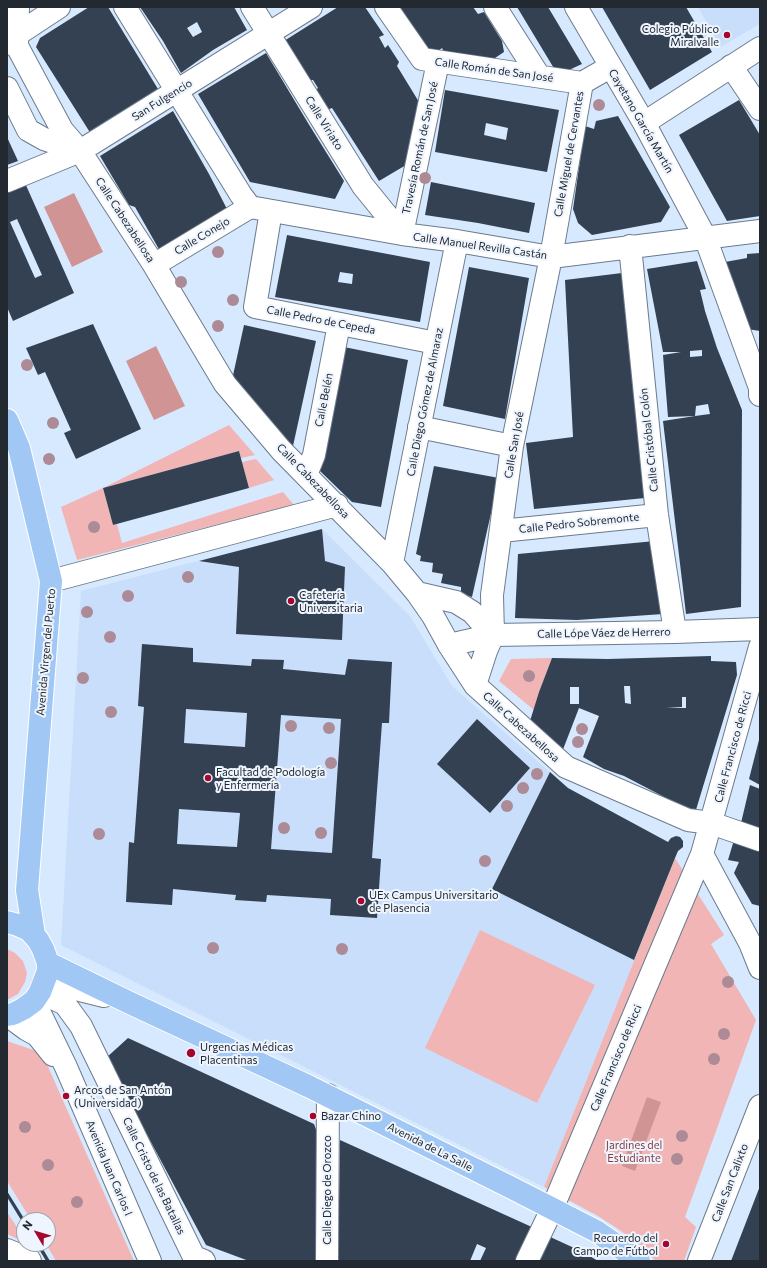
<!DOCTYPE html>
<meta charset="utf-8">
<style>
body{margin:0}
#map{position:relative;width:767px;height:1268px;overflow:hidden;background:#d7e9fe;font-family:Commissioner,sans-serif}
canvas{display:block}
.frame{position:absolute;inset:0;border:8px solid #232931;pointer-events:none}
.north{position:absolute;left:16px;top:1212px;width:40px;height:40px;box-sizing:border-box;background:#eef5fe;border:1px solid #9da3ac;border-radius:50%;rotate:308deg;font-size:11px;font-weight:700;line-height:16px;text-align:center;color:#232931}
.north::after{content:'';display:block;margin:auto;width:14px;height:18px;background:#a4072b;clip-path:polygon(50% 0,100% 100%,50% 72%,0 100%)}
</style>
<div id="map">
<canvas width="767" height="1268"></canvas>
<div class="frame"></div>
<div class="north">N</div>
</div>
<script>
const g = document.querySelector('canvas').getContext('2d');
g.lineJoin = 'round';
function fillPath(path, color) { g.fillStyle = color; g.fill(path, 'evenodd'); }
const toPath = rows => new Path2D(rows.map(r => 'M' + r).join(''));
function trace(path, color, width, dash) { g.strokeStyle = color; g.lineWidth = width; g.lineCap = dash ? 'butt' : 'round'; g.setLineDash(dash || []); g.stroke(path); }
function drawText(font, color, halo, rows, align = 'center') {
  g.font = font + ' Commissioner,sans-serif'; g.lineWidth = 4; g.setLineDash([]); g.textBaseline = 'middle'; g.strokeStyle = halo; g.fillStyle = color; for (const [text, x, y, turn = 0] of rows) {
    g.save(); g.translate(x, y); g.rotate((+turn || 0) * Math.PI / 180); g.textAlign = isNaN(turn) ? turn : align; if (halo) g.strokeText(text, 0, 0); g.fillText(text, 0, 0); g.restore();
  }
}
const built = toPath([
 [698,7,760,7,760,24,720,47],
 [322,529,410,616,452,686,568,788,675,858,544,1187,61,945,81,591]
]);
const green = toPath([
 [229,425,255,455,241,458,239,451,103,488,113,525,117,524,122,543,283,492,294,505,77,560,61,507,103,488],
 [256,459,274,480,249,488,242,462],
 [552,658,539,692,534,710,499,681,511,659],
 [675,858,724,935,711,944,756,1020,685,1217,696,1227,684,1261,656,1261,634,1240,615,1227,598,1216,544,1187],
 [480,930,595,985,537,1103,425,1048],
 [7,949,15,953,23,961,27,973,25,982,18,994,7,1000],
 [7,1041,42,1053,134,1261,56,1261,46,1244,48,1244,48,1220,31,1220,7,1181],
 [7,1212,24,1238,24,1242,7,1234]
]);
const water = toPath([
 [74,193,103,252,72,267,44,207],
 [156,346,185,406,154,420,126,361],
 [647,1097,661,1102,635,1171,622,1166]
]);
const building = toPath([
 [89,7,108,7,158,89,91,134,36,47,40,38],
 [140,7,234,7,247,30,213,50,181,73,163,41],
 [197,22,202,32,193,37,187,28],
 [338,7,365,7,384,35,379,37,385,48,388,45,399,62,397,66,419,102,406,165,379,181,332,108,327,110,314,92,318,88,313,80,309,80,284,41],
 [399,7,473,7,478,14,484,12,502,41,504,52,480,68,464,65,460,54,449,63,442,48,431,57],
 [517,7,548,7,582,64,558,75],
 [602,7,686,7,712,52,650,90],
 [266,53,308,123,344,181,335,199,250,182,198,94],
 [445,90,559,110,547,172,435,152],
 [486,123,508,128,506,140,484,135],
 [739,100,760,135,760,216,727,221,679,135],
 [173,111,209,174,228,211,160,251,135,207,129,205,100,156],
 [618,116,670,207,661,222,592,235,578,223,573,209,585,126,594,129,596,121],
 [7,137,18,161,7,165],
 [431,182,535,203,529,233,478,223,425,215],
 [25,183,74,293,13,321,7,307,7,293,8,292,7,289,7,191],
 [17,219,42,275,35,278,10,222],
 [287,235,430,262,420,322,275,297],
 [340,272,353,274,352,284,338,282],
 [760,253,760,331,747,329,725,262,747,258,747,254],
 [697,261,706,289,700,290,705,311,717,348,742,410,741,607,686,614,663,421,695,416,668,417,663,355,681,352,663,352,647,269],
 [702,350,702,356,690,357,690,351],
 [708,404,710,414,695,416,696,406],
 [469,267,529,278,505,419,443,406],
 [622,273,645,498,534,509,526,443,573,437,565,280],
 [93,324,141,429,76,459,64,433,71,430,45,372,38,375,26,348],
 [244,325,316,341,293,446,287,445,232,380],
 [344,347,408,360,381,507,352,502,320,471],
 [239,451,249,488,113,525,103,488],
 [434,466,499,478,472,597,461,594,461,587,441,583,443,574,432,572,433,563,420,561,421,556,416,554],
 [322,529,325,561,345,567,342,640,236,634,239,567,199,561],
 [655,541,663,614,577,620,515,618,518,554],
 [142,644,193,648,193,662,251,666,252,659,284,660,283,669,345,675,348,659,392,662,389,723,382,723,372,858,381,859,377,918,330,915,331,899,267,895,266,902,235,900,236,895,173,889,172,905,126,902,129,842,134,843,144,707,138,706],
 [186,709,247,713,245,747,184,743],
 [281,715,341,719,332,853,271,849],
 [179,809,240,813,237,847,177,844],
 [711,656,711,661,736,662,737,675,695,813,624,776,604,769,583,757,599,716,579,708,562,752,530,721,539,692,552,658,608,659],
 [624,686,630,686,631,704,625,703],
 [570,687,579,687,579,704,570,704],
 [682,697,686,697,686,708,666,708,682,707],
 [477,719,530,768,490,813,437,764],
 [759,740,760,740,760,785,749,779],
 [550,772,568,788,668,842,671,838,676,836,680,837,683,841,683,847,678,851,675,858,634,960,492,889],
 [750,785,760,789,760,832,741,823],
 [734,840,760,848,760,906,752,904,734,873,739,862,728,860],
 [128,1038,314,1124,318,1135,318,1261,249,1261,206,1245,106,1058],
 [340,1140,534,1228,519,1261,480,1261,486,1248,477,1244,470,1261,338,1261],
 [760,1186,760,1261,731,1261],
 [7,1191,25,1220,24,1225,7,1197],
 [548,1236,583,1252,598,1261,537,1261],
 [36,1244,40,1244,50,1261,46,1261]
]);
const minor = toPath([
 [18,7,17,46,62,130,80,151,154,265,225,384,281,450,392,563,417,593,433,616,449,645,475,685,566,767,688,820,711,823,760,840],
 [125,7,241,195,250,207],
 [252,7,363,186,402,234],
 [386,7,422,59,582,83],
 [495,7,539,76],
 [576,7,644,123,705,237,760,388,760,395],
 [11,44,18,34,59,7],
 [731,66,760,109],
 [7,88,28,130,44,139,80,151],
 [644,123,760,48],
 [7,181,80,151,311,7],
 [250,207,402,234,457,241,551,257,760,231],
 [271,211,255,307,436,343],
 [402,234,438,62],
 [630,246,657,515,675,632],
 [154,265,250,207],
 [419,427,512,446],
 [306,475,314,455,339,324],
 [501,531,657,515],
 [392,563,457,241],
 [51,581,337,505],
 [417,593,456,602,472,612,490,632],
 [449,645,493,635,675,632,760,629],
 [760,647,702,854,750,943,760,968],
 [475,685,486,651,493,635,492,595,512,446,551,257,582,83,610,67],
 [43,985,76,989,104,996],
 [40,992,65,1004,81,1026,194,1257,204,1261],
 [34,1001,66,1067,150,1261],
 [7,1015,26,1029,37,1035,53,1055],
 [7,1250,29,1259,30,1261],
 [327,1261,328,1095],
 [527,1261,552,1209,702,854],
 [699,1261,760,1106]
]);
const major = toPath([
 [7,420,19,448,51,581,27,890,34,935],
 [7,922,18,925,29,930,38,940,43,949,48,963,48,971,40,992,34,1001,23,1009,13,1014,7,1015],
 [48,963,128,1002,308,1086,512,1188,596,1231,639,1261]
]);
const trees = [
 [599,105],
 [425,178],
 [218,252],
 [181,282],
 [233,300],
 [218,326],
 [27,365],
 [53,423],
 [49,459],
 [94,527],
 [188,577],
 [128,596],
 [87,612],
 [110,637],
 [529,676],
 [83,678],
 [111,712],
 [291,726],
 [329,728],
 [582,729],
 [578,742],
 [331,763],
 [537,774],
 [523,788],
 [507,806],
 [284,828],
 [321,833],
 [99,834],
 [485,861],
 [213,948],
 [342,949],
 [728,982],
 [724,1034],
 [714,1059],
 [25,1127],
 [682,1136],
 [677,1159],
 [48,1165],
 [77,1202]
];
const markers = [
 [727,35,4,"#a4072b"],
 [291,601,4,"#a4072b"],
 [208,778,4,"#a4072b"],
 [361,901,4,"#a4072b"],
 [191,1053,5,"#a4072b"],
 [66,1096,4,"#a4072b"],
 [313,1116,4,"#a4072b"],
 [666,1244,4,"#a4072b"]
];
const poiNames = [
 ["Colegio Público",719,29,"right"],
 ["Miralvalle",719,42,"right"],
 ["Cafetería",299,595],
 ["Universitaria",299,608],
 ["Facultad de Podología",216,772],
 ["y Enfermería",216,785],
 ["UEx Campus Universitario",369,895],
 ["de Plasencia",369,908],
 ["Urgencias Médicas",200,1047],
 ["Placentinas",200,1060],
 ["Arcos de San Antón",74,1090],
 ["(Universidad)",74,1103],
 ["Bazar Chino",321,1116],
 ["Recuerdo del",658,1238,"right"],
 ["Campo de Fútbol",658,1251,"right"]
];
const streetNames = [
 ["Calle Román de San José",494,70,8],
 ["San Fulgencio",162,100,-32],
 ["Cayetano García Martín",641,121,60],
 ["Calle Viriato",324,123,58],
 ["Travesía Román de San José",420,148,-78],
 ["Calle Miguel de Cervantes",569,154,-80],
 ["Calle Cabezabellosa",125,220,57],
 ["Calle Conejo",202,236,-31],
 ["Calle Manuel Revilla Castán",480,246,8],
 ["Calle Pedro de Cepeda",321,320,11],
 ["Calle Belén",324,400,-79],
 ["Calle Diego Gómez de Almaraz",425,402,-79],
 ["Calle Cristóbal Colón",649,440,-96],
 ["Calle San José",514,445,-80],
 ["Calle Cabezabellosa",313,481,46],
 ["Calle Pedro Sobremonte",579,523,-6],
 ["Calle Lópe Váez de Herrero",604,633,-1],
 ["Avenida Virgen del Puerto",46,652,-85],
 ["Calle Cabezabellosa",521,727,42],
 ["Calle Francisco de Ricci",733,747,-75],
 ["Calle Francisco de Ricci",616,1058,-67],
 ["Avenida de La Salle",430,1147,27],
 ["Avenida Juan Carlos I",109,1168,67],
 ["Calle Cristo de las Batallas",154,1176,64],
 ["Calle San Calixto",730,1183,-69],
 ["Calle Diego de Orozco",327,1190,-90]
];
const parkNames = [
 ["Jardines del",634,1145],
 ["Estudiante",634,1158]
];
fillPath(built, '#c8defa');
fillPath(green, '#f1b5b5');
fillPath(water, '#d19494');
fillPath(building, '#334152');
trace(minor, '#6c7b8e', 24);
trace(major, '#fff', 24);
trace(minor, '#fff', 22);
trace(major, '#a1c7f5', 22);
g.fillStyle = '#ac8a96';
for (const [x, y] of trees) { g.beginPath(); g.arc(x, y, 6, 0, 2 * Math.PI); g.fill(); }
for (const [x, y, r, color] of markers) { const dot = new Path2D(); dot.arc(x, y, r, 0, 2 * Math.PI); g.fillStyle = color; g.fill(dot); trace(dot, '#eef5fe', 1.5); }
drawText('11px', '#232931', '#eef5fe', poiNames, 'left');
drawText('11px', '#232931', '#eef5fe', streetNames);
drawText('11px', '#883c40', '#eef5fe', parkNames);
</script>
